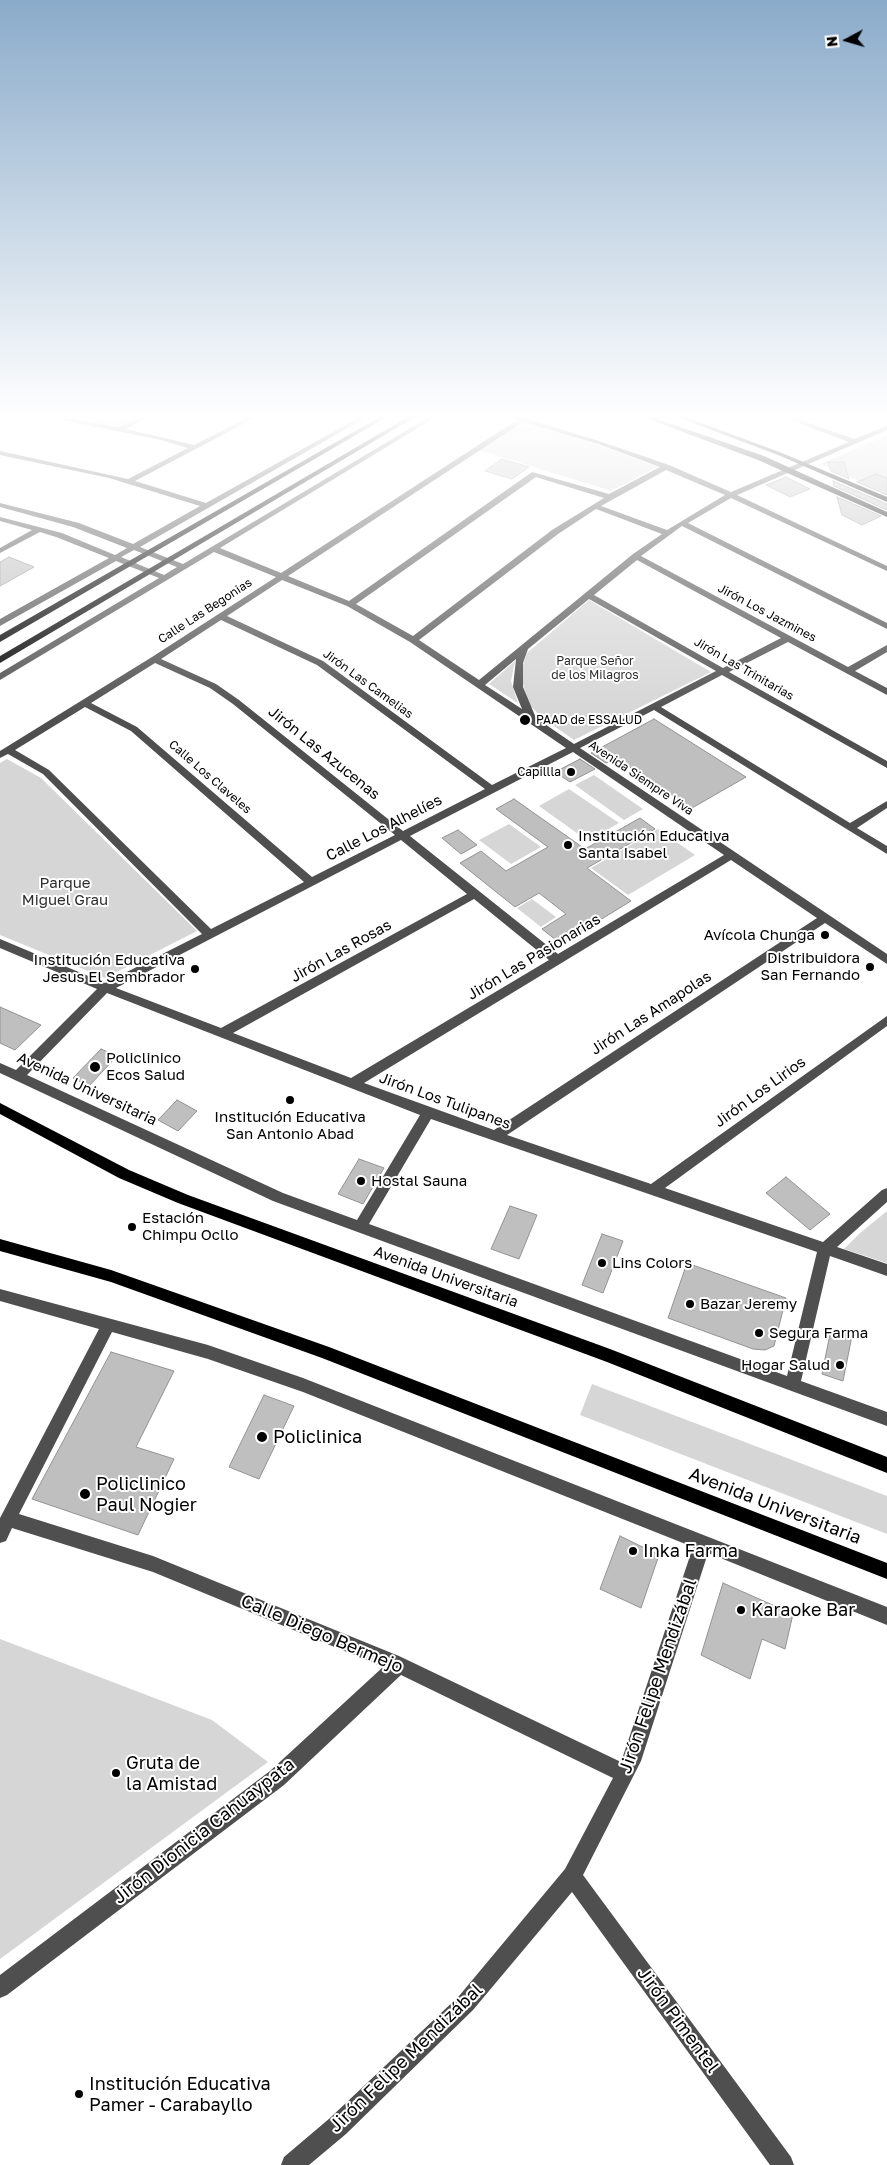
<!DOCTYPE html>
<meta charset="utf-8">
<style>
body{margin:0}
#map{position:relative;width:887px;height:2165px;overflow:hidden;background:#fff;font-family:"Golos Text",sans-serif}
canvas{display:block}
.north{position:absolute;left:822px;top:15px;width:50px;height:50px;-webkit-text-stroke:4px #fff;paint-order:stroke;rotate:264deg;font-size:14px;font-weight:700;line-height:20px;text-align:center;color:#000}
.north::after{content:'';display:block;margin:auto;width:18px;height:22px;background:#000;clip-path:polygon(50% 0,100% 100%,50% 72%,0 100%)}
</style>
<div id="map">
<canvas width="887" height="2165"></canvas>
<div class="north">N</div>
</div>
<script>
const g = document.querySelector('canvas').getContext('2d');
g.lineJoin = 'round';
function fillPath(path, color) { g.fillStyle = color; g.fill(path, 'evenodd'); }
const toPath = rows => new Path2D(rows.map(r => 'M' + r).join(''));
function trace(path, color, width, dash) { g.strokeStyle = color; g.lineWidth = width; g.lineCap = dash ? 'butt' : 'round'; g.setLineDash(dash || []); g.stroke(path); }
function drawText(font, color, halo, rows, align = 'center') {
  g.font = font + ' "Golos Text",sans-serif'; g.lineWidth = 4; g.setLineDash([]); g.textBaseline = 'middle'; g.strokeStyle = halo; g.fillStyle = color; for (const [text, x, y, turn = 0] of rows) {
    g.save(); g.translate(x, y); g.rotate((+turn || 0) * Math.PI / 180); g.textAlign = isNaN(turn) ? turn : align; if (halo) g.strokeText(text, 0, 0); g.fillText(text, 0, 0); g.restore();
  }
}
const green = toPath([
 [48,414,143,414,116,427],
 [524,422,594,444,658,467,611,491,479,450],
 [887,435,887,493,821,464],
 [589,600,711,672,574,740,541,717,528,703,522,680,523,665,527,653],
 [515,661,511,681,518,703,489,684],
 [7,759,41,778,197,931,105,978,0,935,0,763],
 [594,775,643,809,624,820,575,785],
 [569,789,619,823,588,841,539,806],
 [509,824,541,847,511,864,479,840],
 [658,829,695,855,628,895,591,868],
 [532,899,556,917,541,927,517,908],
 [887,1211,887,1263,844,1249,859,1234],
 [592,1384,887,1496,887,1534,580,1415],
 [0,1639,212,1720,268,1762,0,1959]
]);
const building = toPath([
 [502,459,529,467,512,479,485,471,502,459],
 [828,462,844,462,849,479,831,471,828,462],
 [876,474,887,478,887,495,857,482,876,474],
 [786,477,810,489,790,497,766,485,786,477],
 [833,481,887,504,887,510,834,486,833,481],
 [837,497,881,516,862,525,842,515,837,497],
 [9,557,34,567,0,586,0,562,9,557],
 [654,719,746,777,692,808,616,758,606,763,591,753,654,719],
 [580,759,595,769,570,782,555,772,580,759],
 [514,799,585,849,640,818,655,829,587,868,631,901,561,944,542,929,566,914,539,893,515,907,460,863,481,851,506,871,548,847,496,809,514,799],
 [458,830,477,845,461,854,442,838,458,830],
 [0,1007,41,1025,15,1050,0,1043,0,1007],
 [101,1049,117,1056,89,1086,73,1078,101,1049],
 [177,1100,197,1111,178,1131,158,1120,177,1100],
 [359,1159,384,1168,363,1204,338,1194,359,1159],
 [786,1177,830,1214,810,1230,766,1193,786,1177],
 [510,1206,537,1215,519,1259,491,1249,510,1206],
 [602,1234,623,1241,603,1293,582,1285,602,1234],
 [687,1263,786,1298,774,1346,765,1350,753,1349,668,1318,687,1263],
 [831,1329,852,1336,843,1381,822,1374,831,1329],
 [111,1352,174,1371,136,1447,174,1459,138,1535,32,1499,111,1352],
 [264,1395,294,1406,259,1479,229,1467,264,1395],
 [620,1536,659,1555,641,1608,600,1589,620,1536],
 [723,1583,793,1614,785,1649,762,1639,750,1679,701,1655,723,1583]
]);
const minor = toPath([
 [31,414,42,414,118,427,147,414,154,414,126,429,194,445,255,414,262,414,135,481,206,503,365,414,372,414,140,547,183,564,434,414,441,414,220,548,281,573,517,420,502,415,501,414,525,418,602,442,669,465,731,492,849,442,777,415,776,414,784,414,854,439,887,426,887,430,737,495,887,566,887,571,731,498,688,523,887,623,887,629,682,526,641,556,848,667,887,645,887,652,855,671,887,688,887,695,788,642,729,672,887,761,887,768,722,675,661,707,850,823,887,801,887,808,857,828,887,846,887,854,654,710,580,748,887,954,887,964,825,923,507,1135,651,1184,887,1016,887,1026,665,1188,823,1242,882,1190,887,1188,887,1202,837,1247,887,1264,887,1276,830,1256,801,1381,887,1412,887,1426,273,1201,0,1073,0,1063,16,1070,97,989,0,948,0,939,105,983,202,934,43,774,8,754,0,758,0,751,152,657,276,577,214,552,0,680,0,673,159,578,116,561,0,626,0,619,109,558,56,537,40,532,0,553,0,548,32,530,0,521,0,517,62,533,115,555,127,548,73,527,0,507,0,503,79,523,133,544,200,506,109,478,0,455,0,451,128,479,188,448,157,439,31,414],
 [523,422,598,444,660,467,609,494,532,472,349,601,288,576,523,422],
 [666,470,725,495,667,530,601,506,666,470],
 [536,477,604,498,552,530,413,636,356,604,536,477],
 [596,509,662,534,633,554,479,680,419,640,558,534,596,509],
 [134,550,177,567,164,575,121,557,134,550],
 [637,560,781,638,723,668,594,595,637,560],
 [282,580,347,606,410,642,566,748,492,785,323,661,227,616,282,580],
 [589,599,716,671,574,744,536,718,523,687,523,663,528,649,589,599],
 [221,620,317,665,485,789,403,831,239,700,216,684,161,659,221,620],
 [516,659,513,687,522,709,485,685,516,659],
 [155,663,210,688,233,704,395,835,312,877,137,727,91,703,155,663],
 [85,707,131,731,304,882,211,929,49,770,15,750,85,707],
 [573,752,724,855,558,954,410,836,573,752],
 [401,840,467,894,221,1028,116,988,401,840],
 [731,860,817,918,494,1130,364,1083,731,860],
 [474,899,549,960,351,1078,233,1033,474,899],
 [107,993,420,1115,357,1220,283,1193,27,1075,107,993],
 [431,1119,817,1252,787,1376,369,1224,431,1119],
 [877,414,887,414,887,418,878,415,877,414],
 [0,1289,208,1345,303,1378,887,1607,887,1625,708,1553,641,1761,583,1875,791,2157,794,2165,770,2165,572,1892,473,2010,346,2134,309,2165,281,2165,284,2157,330,2118,459,1996,565,1869,613,1778,401,1675,284,1785,7,1995,0,1998,0,1975,270,1771,383,1667,153,1572,12,1528,6,1541,0,1543,0,1518,99,1329,0,1301,0,1289],
 [112,1332,208,1359,303,1392,693,1547,621,1762,399,1656,153,1556,19,1514,112,1332]
]);
const major = toPath([
 [385,414,392,414,0,642,0,635,385,414],
 [413,414,420,414,0,663,0,656,413,414],
 [635,414,643,414,764,456,887,512,887,517,758,460,635,414],
 [669,414,677,414,782,453,887,497,887,502,778,455,669,414],
 [0,1103,129,1170,188,1195,610,1349,887,1457,887,1473,607,1362,178,1203,119,1178,0,1114,0,1103],
 [0,1239,111,1270,329,1347,887,1563,887,1579,322,1358,111,1282,0,1251,0,1239]
]);
const markers = [
 [525,720,6,"#000"],
 [571,772,5,"#000"],
 [568,845,5,"#000"],
 [825,935,5,"#000"],
 [870,967,5,"#000"],
 [195,969,5,"#000"],
 [95,1067,6,"#000"],
 [290,1100,5,"#000"],
 [361,1181,5,"#000"],
 [132,1227,5,"#000"],
 [602,1263,5,"#000"],
 [690,1304,5,"#000"],
 [759,1333,5,"#000"],
 [840,1365,5,"#000"],
 [262,1437,6,"#000"],
 [85,1494,6,"#000"],
 [633,1551,5,"#000"],
 [741,1610,5,"#000"],
 [116,1773,5,"#000"],
 [79,2094,5,"#000"]
];
const farStreetnames = [
 ["Calle Las Begonias",205,611,-33],
 ["Jirón Los Jazmines",767,613,28],
 ["Jirón Las Trinitarias",744,669,30],
 ["Jirón Las Camelias",368,684,36],
 ["Calle Los Claveles",210,777,41],
 ["Avenida Siempre Viva",641,778,34]
];
const farParknames = [
 ["Parque Señor",595,661],
 ["de los Milagros",595,675]
];
const farPoinames = [
 ["PAAD de ESSALUD",536,720],
 ["Capillla",561,772,"right"]
];
const streetNames = [
 ["Jirón Las Azucenas",324,753,39],
 ["Calle Los Alhelíes",384,828,-27],
 ["Jirón Las Rosas",341,951,-29],
 ["Jirón Las Pasionarias",534,957,-31],
 ["Jirón Las Amapolas",651,1013,-33],
 ["Avenida Universitaria",87,1089,25],
 ["Jirón Los Lirios",760,1092,-36],
 ["Jirón Los Tulipanes",445,1101,20],
 ["Avenida Universitaria",446,1277,20]
];
const poiNames = [
 ["Institución Educativa",578,836],
 ["Santa Isabel",578,853],
 ["Avícola Chunga",815,935,"right"],
 ["Distribuidora",860,958,"right"],
 ["San Fernando",860,975,"right"],
 ["Institución Educativa",185,960,"right"],
 ["Jesus El Sembrador",185,977,"right"],
 ["Policlinico",106,1058],
 ["Ecos Salud",106,1075],
 ["Institución Educativa",290,1117,"center"],
 ["San Antonio Abad",290,1134,"center"],
 ["Hostal Sauna",371,1181],
 ["Estación",142,1218],
 ["Chimpu Ocllo",142,1235],
 ["Lins Colors",612,1263],
 ["Bazar Jeremy",700,1304],
 ["Segura Farma",769,1333],
 ["Hogar Salud",830,1365,"right"]
];
const parkNames = [
 ["Parque",65,883],
 ["Miguel Grau",65,900]
];
const nearPoinames = [
 ["Policlinica",273,1437],
 ["Policlinico",96,1484],
 ["Paul Nogier",96,1505],
 ["Inka Farma",643,1551],
 ["Karaoke Bar",751,1610],
 ["Gruta de",126,1763],
 ["la Amistad",126,1784],
 ["Institución Educativa",89,2084],
 ["Pamer - Carabayllo",89,2105]
];
const nearStreetnames = [
 ["Avenida Universitaria",775,1506,21],
 ["Calle Diego Bermejo",322,1634,23],
 ["Jirón Felipe Mendizábal",658,1676,-71],
 ["Jirón Dionicia Cahuaypata",204,1831,-38],
 ["Jirón Pimentel",678,2020,54],
 ["Jirón Felipe Mendizábal",406,2058,-44]
];
fillPath(green, '#d6d6d6');
fillPath(building, '#bfbfbf');
trace(building, '#939393', 1);
fillPath(minor, '#4f4f4f');
fillPath(major, '#000');
const sky = g.createLinearGradient(0, 0, 0, 717);
sky.addColorStop(0, '#8aabca');
sky.addColorStop(0.58, '#fff');
sky.addColorStop(1, '#ffffff00');
g.fillStyle = sky;
g.fillRect(0, 0, 887, 717);
for (const [x, y, r, color] of markers) { const dot = new Path2D(); dot.arc(x, y, r, 0, 2 * Math.PI); g.fillStyle = color; g.fill(dot); trace(dot, '#fff', 2); }
drawText('12px', '#000', '#fff', farStreetnames);
drawText('12px', '#2d2d2d', '#fff', farParknames);
drawText('12px', '#000', '#fff', farPoinames, 'left');
drawText('15px', '#000', '#fff', streetNames);
drawText('15px', '#000', '#fff', poiNames, 'left');
drawText('15px', '#2d2d2d', '#fff', parkNames);
drawText('18px', '#000', '#fff', nearPoinames, 'left');
drawText('18px', '#000', '#fff', nearStreetnames);
</script>
